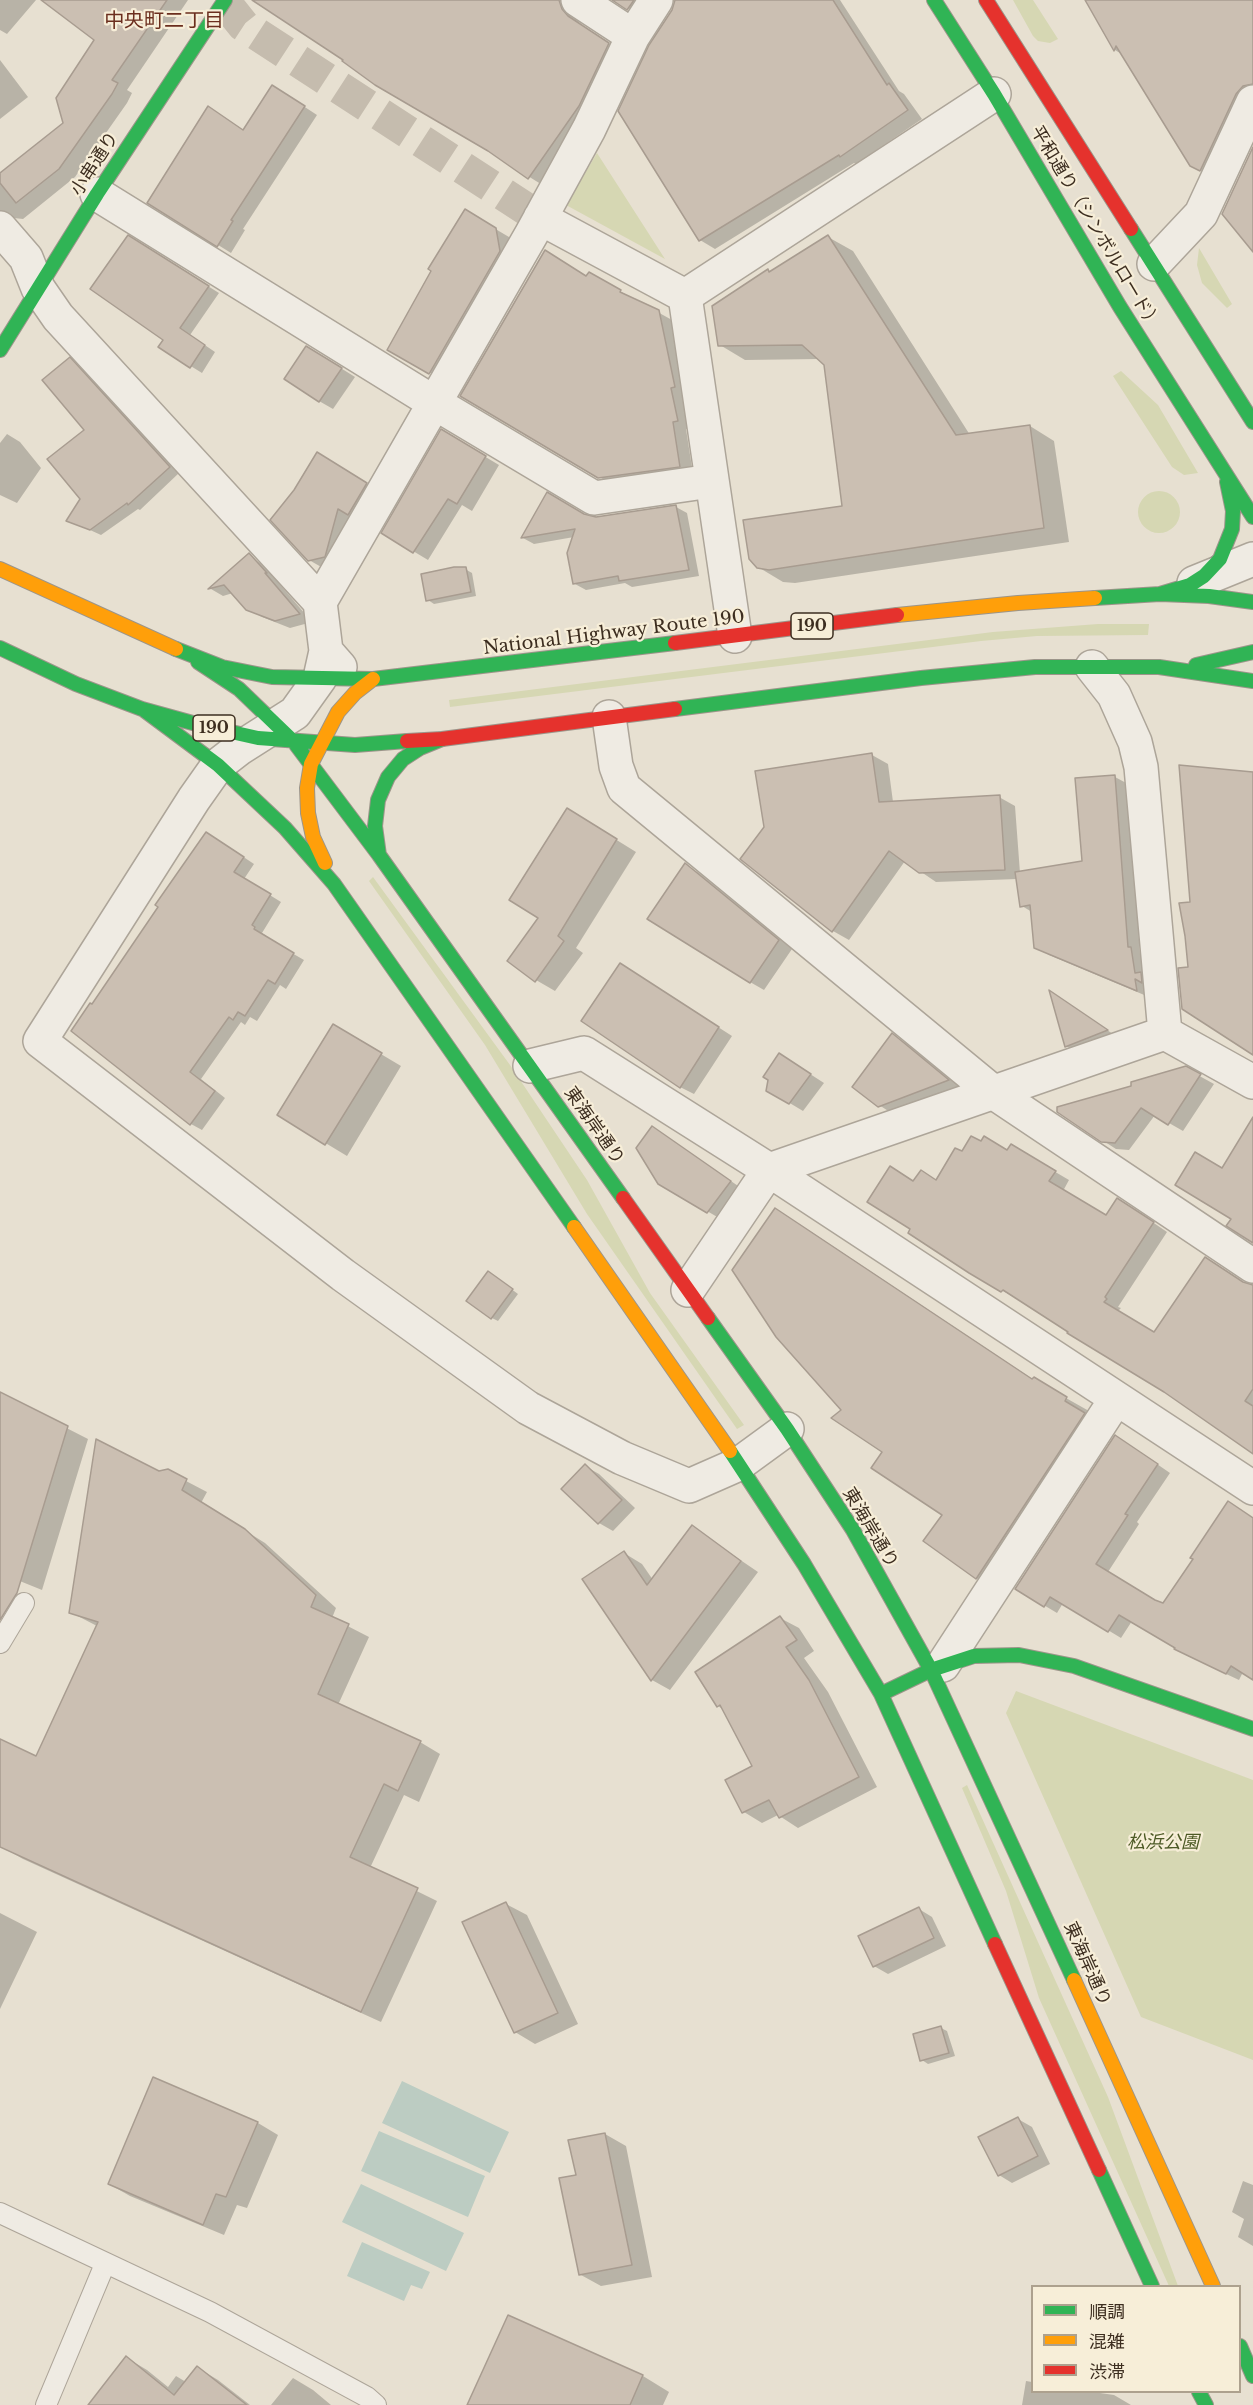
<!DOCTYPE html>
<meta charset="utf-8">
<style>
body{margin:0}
#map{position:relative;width:1253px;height:2405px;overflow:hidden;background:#e7e0d1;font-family:"Libre Baskerville","Noto Sans JP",serif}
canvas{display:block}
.legend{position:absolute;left:1031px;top:2285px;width:210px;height:108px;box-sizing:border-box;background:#f7eed8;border:2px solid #ada18e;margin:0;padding:8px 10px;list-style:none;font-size:18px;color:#3d2e20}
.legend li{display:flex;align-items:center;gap:12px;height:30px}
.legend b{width:30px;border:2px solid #ada18e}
</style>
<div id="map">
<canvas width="1253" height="2405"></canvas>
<ul class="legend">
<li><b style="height:8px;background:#30b455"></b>順調</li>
<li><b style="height:8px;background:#ff9f0a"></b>混雑</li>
<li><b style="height:8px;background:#e5322d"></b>渋滞</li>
</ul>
</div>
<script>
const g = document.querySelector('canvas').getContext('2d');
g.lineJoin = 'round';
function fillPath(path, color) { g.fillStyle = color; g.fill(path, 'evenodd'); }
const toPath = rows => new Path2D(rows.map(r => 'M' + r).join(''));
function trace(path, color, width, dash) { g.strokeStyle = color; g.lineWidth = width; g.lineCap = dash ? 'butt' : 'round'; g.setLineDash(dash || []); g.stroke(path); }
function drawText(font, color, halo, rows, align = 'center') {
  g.font = font + ' "Libre Baskerville","Noto Sans JP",serif'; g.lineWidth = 4.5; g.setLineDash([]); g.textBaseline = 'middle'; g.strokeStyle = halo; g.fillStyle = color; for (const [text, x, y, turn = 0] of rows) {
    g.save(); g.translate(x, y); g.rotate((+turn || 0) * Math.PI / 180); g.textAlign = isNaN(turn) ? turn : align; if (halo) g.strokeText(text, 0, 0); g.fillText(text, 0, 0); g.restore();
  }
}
const green = toPath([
 [1013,0,1033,0,1058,39,1050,43,1038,41,1033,36],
 [597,153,665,259,566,205],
 [1199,248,1232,304,1227,308,1202,283,1197,265],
 [1121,371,1158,405,1198,473,1184,475,1172,467,1113,376],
 '1138 512a21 21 0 1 1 42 0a21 21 0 1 1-42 0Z',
 [1098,624,1149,624,1148,635,1037,636,981,641,450,707,449,700,993,632],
 [373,877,510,1065,587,1180,650,1293,744,1425,737,1429,587,1214,485,1045,369,881],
 [1016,1691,1253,1780,1253,2060,1141,2017,1006,1713],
 [967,1785,1108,2097,1178,2286,1169,2286,1039,1998,1006,1891,962,1788]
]);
const water = toPath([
 [402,2081,509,2132,490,2173,382,2123],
 [379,2131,485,2176,468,2217,361,2171],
 [361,2184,464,2233,446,2271,342,2222],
 [362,2242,430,2272,422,2289,411,2285,404,2301,347,2276]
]);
const shadow = toPath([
 [0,0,36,0,7,34,0,30],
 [43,0,188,0,127,90,132,93,127,103,75,177,23,219,14,218,3,223,0,228,0,175,65,123,96,40],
 [288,0,546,0,576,19,583,26,623,53,544,186,428,114],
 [615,0,654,0,643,17],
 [676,0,840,0,899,91,904,94,922,119,856,164,854,163,715,249,700,240,673,11],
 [1090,0,1253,0,1253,106,1210,176,1191,165,1123,55,1115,50,1088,3],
 [0,60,28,97,0,119],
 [285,94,317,115,243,229,245,230,231,253,149,202,244,131],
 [465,211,509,237,512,259,443,380,389,350],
 [828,237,853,251,970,435,1030,426,1054,441,1069,542,795,583,783,582,758,567,844,507,825,364,819,359,745,360,720,345,768,271,771,273],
 [139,243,219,293,190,335,215,352,202,373,160,347,165,340],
 [589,274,672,320,691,428,686,429,693,474,613,485,462,396],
 [320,355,355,377,333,409,319,401],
 [70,359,80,365,179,473,140,510,138,509,101,535,68,520,82,499,86,430],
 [442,431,499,465,472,511,462,505,428,560,383,533],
 [7,434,20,442,41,468,17,503,0,495,0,443],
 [331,462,380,492,323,568,309,560],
 [676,507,687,513,699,576,632,587,625,583,586,590,575,584,574,537,534,544,523,538,590,519],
 [248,556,262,564,279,580,277,581,312,622,290,628,262,617,247,609,233,593,223,596,211,589],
 [465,569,472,573,476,596,434,604,428,600],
 [872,755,888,764,893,802,999,797,1015,806,1020,873,1084,862,1115,777,1128,784,1140,954,1144,956,1149,997,1049,955,1035,947,1032,912,1022,906,1017,879,936,882,905,861,849,940,833,931,742,859],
 [586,821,636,852,576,948,583,953,555,991,536,980,541,917],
 [218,840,254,864,244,879,281,902,262,933,265,935,264,937,304,960,286,989,280,985,257,1021,250,1017,245,1025,241,1022,201,1079,225,1098,202,1130,191,1124,93,1006],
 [686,865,699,873,792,949,764,990,750,982],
 [634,973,732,1036,694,1094,680,1087],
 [1056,996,1113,1034,1072,1049,1066,1046],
 [893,1035,906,1043,961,1088,893,1114,879,1105],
 [354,1038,401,1066,347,1156,279,1115],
 [793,1063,824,1083,803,1111,768,1090],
 [1185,1068,1214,1084,1183,1131,1155,1115,1129,1150,1116,1149,1102,1140,1133,1087],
 [663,1134,741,1188,719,1218,659,1183],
 [1011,1146,1069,1180,1063,1191,1107,1217,1132,1208,1167,1232,1118,1307,1121,1308,1118,1311,1155,1334,1206,1259,1246,1284,1253,1286,1253,1451,1165,1391,1018,1297,1017,1299,969,1271,914,1182,937,1181,962,1153,1008,1152],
 [798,1223,1034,1380,1089,1411,999,1591,976,1578,944,1514,843,1410],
 [495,1277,518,1294,498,1321,492,1318],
 [0,1394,88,1439,42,1590,0,1573],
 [1128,1444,1170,1473,1137,1522,1139,1524,1108,1572,1163,1605,1253,1518,1253,1678,1243,1672,1239,1680,1188,1656,1132,1621,1121,1638,1063,1603,1057,1613,1017,1589],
 [585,1466,599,1474,635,1508,613,1531,599,1523],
 [159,1472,186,1481,207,1492,201,1503,265,1543,336,1608,332,1618,369,1637,338,1705,420,1742,440,1754,419,1802,404,1795,370,1868,437,1901,381,2022,23,1859,2,1847,0,1837,0,1750,36,1758,97,1626,70,1612],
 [692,1527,758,1572,670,1690,652,1680,584,1580,624,1553,642,1564,653,1580],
 [780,1618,799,1628,814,1651,804,1658,828,1692,877,1787,798,1828,778,1815,762,1823,744,1812,754,1767,724,1710,718,1706,697,1673],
 [506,1904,527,1915,578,2024,535,2044,515,2032],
 [919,1909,932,1917,946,1946,888,1974,874,1966],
 [0,1913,37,1932,0,2009],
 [941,2028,947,2031,955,2056,928,2064,922,2060],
 [154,2079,258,2123,278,2135,247,2208,237,2205,224,2235,130,2196,109,2184],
 [1018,2119,1032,2127,1050,2164,1012,2183,999,2175],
 [605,2134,626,2146,652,2277,601,2286,581,2275,577,2176],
 [1243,2181,1253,2185,1253,2246,1238,2237,1244,2219,1232,2212],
 [508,2317,643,2376,669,2392,663,2405,469,2405],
 [127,2358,147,2370,168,2387,176,2376,186,2382,198,2368,218,2380,250,2405,90,2405],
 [293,2378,313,2390,331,2405,271,2405],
 [1026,2381,1032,2382,1032,2392,1093,2392,1114,2395,1131,2405,1022,2405]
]);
const building = toPath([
 [41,0,167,0,112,80,118,83,112,94,59,169,16,203,0,183,0,173,63,123,56,98,94,40,41,0],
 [252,0,559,0,562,9,568,16,609,43,579,106,528,179,488,151,375,85,342,61,343,60,252,0],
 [612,0,634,0,627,10,612,0],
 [675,0,833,0,887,85,889,83,908,110,840,157,839,155,699,241,618,111,649,45,672,10,675,0],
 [1085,0,1253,0,1253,84,1243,86,1236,94,1200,171,1190,166,1116,46,1114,51,1085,0],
 [272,85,305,106,231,220,233,221,217,247,147,203,208,106,243,130,272,85],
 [1253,147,1253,252,1222,214,1253,147],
 [465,209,496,228,500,251,429,374,387,350,431,271,428,269,465,209],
 [128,235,209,286,180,328,205,345,190,368,158,347,163,340,90,289,128,235],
 [828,235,956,435,1030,425,1044,528,769,570,757,568,749,559,743,520,842,506,824,365,802,345,718,346,712,306,768,269,769,272,828,235],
 [545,250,586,276,589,272,621,290,620,292,659,310,675,387,671,388,678,421,673,422,680,467,598,478,460,396,545,250],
 [306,346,342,368,319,402,284,379,306,346],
 [70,357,170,467,128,505,127,503,90,530,66,521,80,499,47,459,84,430,42,380,70,357],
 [441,429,486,456,457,504,448,499,413,553,381,533,441,429],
 [317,452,367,483,348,515,338,509,325,557,308,561,270,520,294,490,317,452],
 [547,492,584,514,596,517,676,505,689,570,619,581,618,576,573,584,567,553,575,529,521,538,547,492],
 [249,553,267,573,265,573,300,614,275,621,246,610,224,585,208,589,249,553],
 [454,567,466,567,471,592,426,601,421,574,454,567],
 [872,753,879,802,1000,795,1005,870,919,873,889,851,832,932,740,859,764,827,755,771,872,753],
 [1179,765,1253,772,1253,1055,1182,1009,1178,968,1188,967,1185,936,1179,903,1190,902,1179,765],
 [1115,775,1128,947,1131,947,1135,973,1141,972,1142,983,1135,979,1137,991,1034,948,1030,905,1020,907,1015,872,1082,861,1075,778,1115,775],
 [567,808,617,839,558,936,564,941,535,982,507,961,538,918,509,900,567,808],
 [206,832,244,857,234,872,271,894,252,925,255,927,254,929,294,953,275,984,268,980,245,1016,238,1012,233,1020,229,1017,190,1072,215,1091,190,1125,71,1031,90,1003,92,1004,158,907,155,905,206,832],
 [685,863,779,940,750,983,647,919,685,863],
 [620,963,719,1027,680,1088,581,1021,620,963],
 [1049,990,1108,1030,1065,1047,1049,990],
 [333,1024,382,1053,325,1145,277,1115,333,1024],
 [892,1033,949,1080,878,1107,852,1087,892,1033],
 [779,1053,811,1074,789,1104,766,1091,768,1080,763,1077,779,1053],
 [1186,1066,1201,1074,1168,1125,1141,1108,1115,1143,1101,1142,1057,1112,1057,1107,1131,1086,1131,1082,1186,1066],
 [1253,1117,1253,1243,1226,1226,1231,1219,1175,1185,1195,1152,1222,1168,1253,1117],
 [652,1126,731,1181,707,1213,658,1184,636,1148,652,1126],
 [971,1136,981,1141,984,1136,1007,1150,1011,1144,1056,1171,1049,1181,1106,1215,1117,1198,1154,1222,1105,1297,1107,1299,1104,1302,1154,1332,1205,1257,1243,1282,1253,1285,1253,1389,1245,1401,1253,1406,1253,1454,1164,1392,1067,1333,1068,1332,1003,1290,1001,1292,969,1273,908,1233,910,1229,867,1202,890,1166,913,1181,921,1170,936,1180,955,1148,962,1151,971,1136],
 [775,1208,1032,1379,1034,1377,1067,1397,1065,1401,1085,1413,976,1579,923,1541,942,1515,871,1468,882,1452,831,1418,841,1410,776,1337,732,1270,775,1208],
 [488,1271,513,1289,491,1319,466,1301,488,1271],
 [0,1392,68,1426,17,1593,0,1620,0,1392],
 [1115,1435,1158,1464,1125,1514,1128,1515,1096,1564,1155,1600,1163,1603,1193,1559,1190,1558,1228,1501,1253,1518,1253,1680,1231,1666,1226,1674,1174,1649,1175,1648,1119,1615,1108,1632,1050,1597,1044,1607,1015,1589,1115,1435],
 [96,1439,159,1471,168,1469,187,1479,182,1490,245,1529,316,1595,311,1607,349,1624,318,1694,421,1741,398,1791,384,1784,350,1857,418,1888,361,2012,0,1847,0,1739,36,1756,98,1622,69,1613,96,1439],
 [585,1464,622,1500,598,1524,561,1489,585,1464],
 [692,1525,741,1561,651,1681,582,1579,624,1551,647,1585,692,1525],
 [780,1616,797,1640,786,1647,809,1680,859,1777,779,1818,769,1800,742,1813,725,1780,752,1766,720,1705,717,1707,695,1672,780,1616],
 [506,1902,558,2013,514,2033,462,1922,506,1902],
 [919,1907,934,1938,873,1967,858,1936,919,1907],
 [941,2026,949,2053,920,2061,913,2034,941,2026],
 [153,2077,258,2122,226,2197,216,2194,203,2225,108,2184,153,2077],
 [1018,2117,1038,2156,998,2176,978,2137,1018,2117],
 [605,2133,632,2265,579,2275,559,2178,576,2175,568,2140,605,2133],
 [508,2315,643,2375,630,2405,467,2405,508,2315],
 [126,2356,174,2395,197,2366,247,2405,88,2405,126,2356]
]);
const streetTunnel = toPath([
 [223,0,243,25,540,218]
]);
const lane = toPath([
 [0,1643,24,1603],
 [0,2213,210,2312,367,2397,376,2405],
 [46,2405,105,2264]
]);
const street = toPath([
 [578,0,633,36],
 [97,194,433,402,594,498,711,481],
 [540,218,685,296],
 [0,228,26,258,38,288,58,317,320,602],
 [1154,264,1201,214,1253,102],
 [685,296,994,94],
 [685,296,735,636],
 [1194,583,1253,559],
 [326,651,320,678,295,713,240,748,218,765,194,799,40,1041,343,1275,528,1408,622,1458,689,1486,739,1464,787,1429],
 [340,667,326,651,320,602,531,235,589,129,633,36,656,0],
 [1092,667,1114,695,1135,742,1141,767,1165,1033],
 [609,717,616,766,624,788,993,1092,1253,1266],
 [530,1066,584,1053,769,1170,1253,1488],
 [688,1290,769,1170,1165,1033,1253,1082],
 [943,1665,1116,1399]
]);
const fast = toPath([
 [934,0,994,94,1120,307,1253,517],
 [1131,229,1253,422],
 [0,350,97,194,225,0],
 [1160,594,1190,585,1204,576,1220,559,1232,529,1233,511,1227,482],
 [1095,598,1160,594,1209,596,1253,602],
 [0,648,76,684,142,709,200,725,258,738,355,745,407,741],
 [176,649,222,667,272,677,373,679,675,643],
 [198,662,239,689,294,742,379,855,623,1198],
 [1196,665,1253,652],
 [675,709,921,678,1035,667,1159,667,1253,681],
 [144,710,218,765,285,828,334,884,574,1227],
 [379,855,375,826,378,800,388,777,403,759,420,748,442,739],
 [708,1318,787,1429,853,1530,931,1670,1074,1980],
 [730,1451,804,1564,881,1694,995,1944],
 [881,1694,931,1670,974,1656,1019,1655,1074,1666,1253,1729],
 [1099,2170,1152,2286],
 [1240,2346,1253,2376],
 [1199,2392,1206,2405]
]);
const slow = toPath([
 [0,569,176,649],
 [897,615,1018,603,1095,598],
 [325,863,313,837,308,813,307,788,311,764,338,712,355,693,373,679],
 [574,1227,730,1451],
 [1074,1980,1213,2286]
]);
const jam = toPath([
 [986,0,1131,229],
 [675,643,897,615],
 [407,741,442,739,675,709],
 [623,1198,708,1318],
 [995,1944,1099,2170]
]);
const shields = [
 [812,626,42],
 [214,728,42]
];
const shieldNames = [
 ["190",812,626],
 ["190",214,728]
];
const streetNames = [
 ["小串通り",95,164,-57],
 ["平和通り（シンボルロード）",1095,228,59],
 ["National Highway Route 190",614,633,-7],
 ["東海岸通り",594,1126,55],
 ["東海岸通り",870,1528,59],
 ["東海岸通り",1087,1964,66]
];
const parkNames = [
 ["松浜公園",1163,1843]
];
const neighbourhoodNames = [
 ["中央町二丁目",164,21]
];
fillPath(green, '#d6d7b3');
fillPath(water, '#bcccc2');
fillPath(shadow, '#0003');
fillPath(building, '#cbbfb2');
trace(building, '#a89c90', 1.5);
trace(streetTunnel, '#c5bcae', 33, [33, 16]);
trace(lane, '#ada599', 22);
trace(street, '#ada599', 36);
trace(fast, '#9c958a', 16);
trace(slow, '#9c958a', 16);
trace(jam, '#9c958a', 16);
trace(lane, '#efebe3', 20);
trace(street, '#efebe3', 33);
trace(fast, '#30b455', 14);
trace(slow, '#ff9f0a', 14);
trace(jam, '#e5322d', 14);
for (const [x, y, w] of shields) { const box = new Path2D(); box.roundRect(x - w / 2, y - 13, w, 26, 4.5); g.fillStyle = '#f7eed8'; g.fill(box); trace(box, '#3d2e20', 1.5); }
drawText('bold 16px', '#3d2e20', null, shieldNames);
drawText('18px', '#3d2e20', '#f7eed8', streetNames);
drawText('italic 18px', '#4d5a26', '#f7eed8', parkNames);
drawText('20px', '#6b2e1e', '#f7eed8', neighbourhoodNames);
</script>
